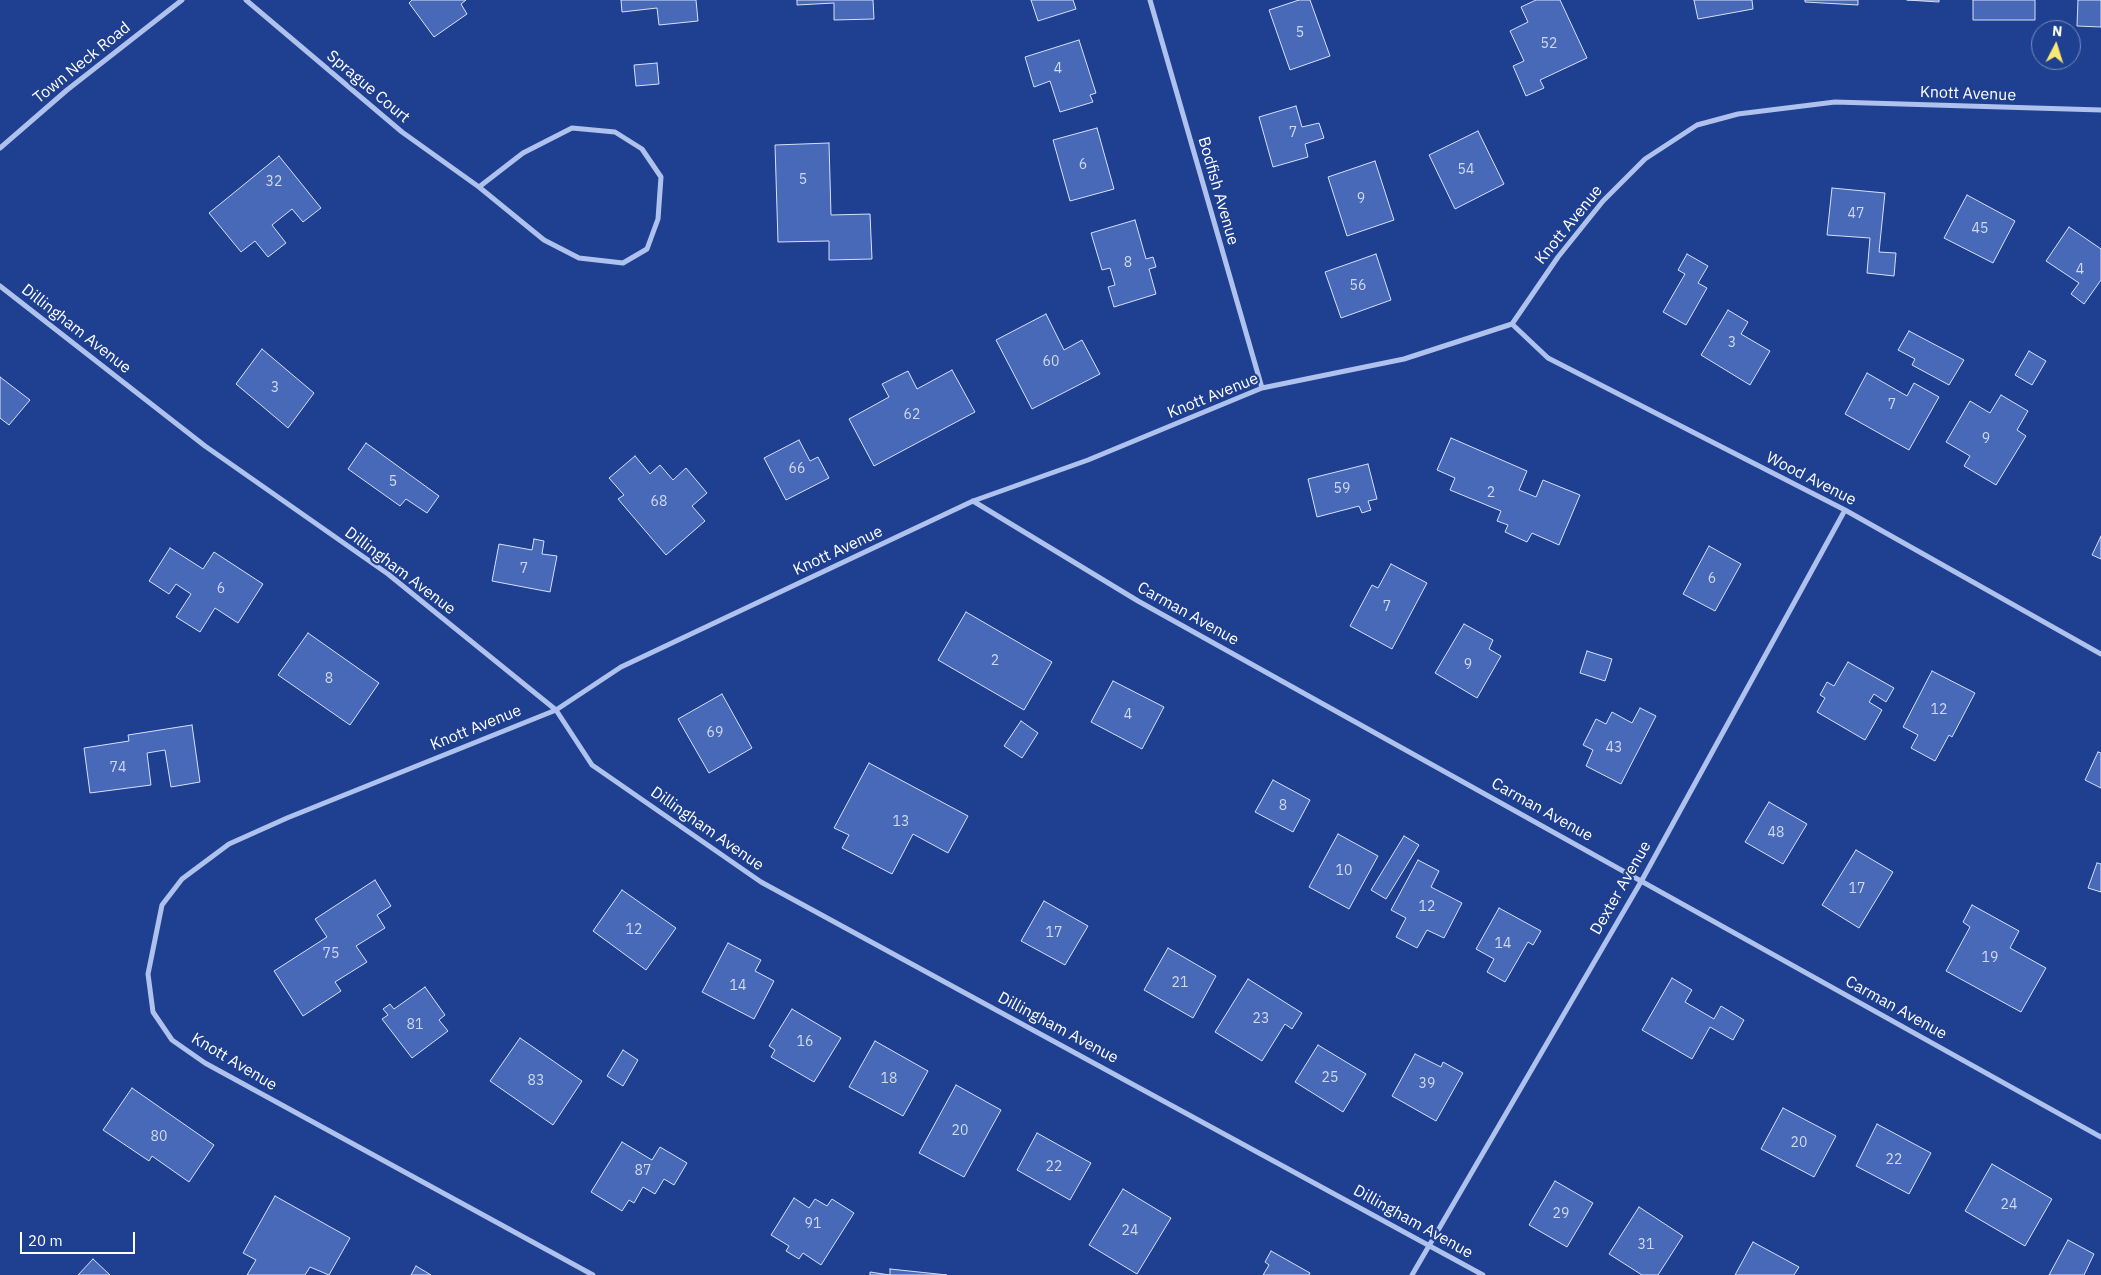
<!DOCTYPE html>
<style>
body{margin:0}
#map{position:relative;width:2101px;height:1275px;overflow:hidden;background:#1f3f90;font-family:"IBM Plex Sans",sans-serif}
canvas{display:block}
.north{position:absolute;left:2031px;top:20px;width:50px;height:50px;box-sizing:border-box;background:#1f3f90;border:1px solid #798cbc;border-radius:50%;rotate:5deg;font-size:14px;font-weight:700;line-height:20px;text-align:center;color:#fff}
.north::after{content:'';display:block;margin:auto;width:18px;height:22px;background:#fbe86f;clip-path:polygon(50% 0,100% 100%,50% 72%,0 100%)}
.scale{position:absolute;left:20px;top:1232px;width:115px;height:22px;box-sizing:border-box;border:2px solid #fff;border-top:0;padding-left:6px;font-size:15px;line-height:18px;white-space:nowrap;color:#fff;-webkit-text-stroke:4px #1f3f90;paint-order:stroke}
</style>
<div id="map">
<canvas width="2101" height="1275"></canvas>
<div class="north">N</div>
<div class="scale">20 m</div>
</div>
<script>
const g = document.querySelector('canvas').getContext('2d');
g.lineJoin = 'round';
function fillPath(path, color) { g.fillStyle = color; g.fill(path, 'evenodd'); }
const toPath = rows => new Path2D(rows.map(r => 'M' + r).join(''));
function trace(path, color, width, dash) { g.strokeStyle = color; g.lineWidth = width; g.lineCap = dash ? 'butt' : 'round'; g.setLineDash(dash || []); g.stroke(path); }
function drawText(font, color, halo, rows, align = 'center') {
  g.font = font + ' "IBM Plex Sans",sans-serif'; g.lineWidth = 4.5; g.setLineDash([]); g.textBaseline = 'middle'; g.strokeStyle = halo; g.fillStyle = color; for (const [text, x, y, turn = 0] of rows) {
    g.save(); g.translate(x, y); g.rotate((+turn || 0) * Math.PI / 180); g.textAlign = isNaN(turn) ? turn : align; if (halo) g.strokeText(text, 0, 0); g.fillText(text, 0, 0); g.restore();
  }
}
const building = toPath([
 [412,0,466,0,461,4,467,14,434,37,409,3,412,0],
 [621,0,696,0,698,21,659,25,657,8,622,12,621,0],
 [797,0,873,0,874,19,834,20,834,3,797,5,797,0],
 [1031,0,1073,0,1076,9,1038,21,1031,0],
 [1299,0,1310,0,1330,56,1290,70,1269,10,1299,0],
 [1536,0,1560,0,1587,58,1540,80,1544,88,1526,96,1513,66,1524,61,1510,31,1528,22,1521,7,1536,0],
 [1694,0,1752,0,1753,9,1698,19,1694,0],
 [1805,0,1858,0,1858,5,1805,2,1805,0],
 [1907,0,1939,0,1939,2,1907,0],
 [1973,0,2035,0,2035,20,1973,20,1973,0],
 [2078,0,2101,0,2101,27,2077,26,2078,0],
 [1079,40,1096,93,1090,95,1093,102,1060,112,1050,81,1034,87,1025,57,1079,40],
 [657,63,659,84,636,86,634,65,657,63],
 [1296,106,1302,127,1319,123,1324,138,1305,144,1308,157,1273,167,1259,117,1296,106],
 [1097,128,1114,189,1070,201,1053,140,1097,128],
 [1478,131,1504,184,1455,209,1429,155,1478,131],
 [829,143,831,215,870,214,872,259,829,260,829,241,778,242,775,145,829,143],
 [279,156,321,208,303,222,292,209,272,225,286,243,268,257,255,241,241,252,209,213,279,156],
 [1375,161,1394,220,1347,236,1328,177,1375,161],
 [1832,188,1885,193,1879,252,1896,253,1894,276,1867,273,1870,238,1827,235,1832,188],
 [1967,195,2015,221,1993,263,1944,238,1967,195],
 [1135,220,1146,259,1153,257,1156,267,1149,269,1156,294,1114,307,1108,287,1115,285,1110,268,1102,270,1091,233,1135,220],
 [2069,227,2101,249,2101,280,2084,304,2071,294,2079,283,2046,261,2069,227],
 [1376,254,1391,300,1341,318,1325,272,1376,254],
 [1687,254,1708,266,1698,283,1707,288,1686,325,1663,312,1685,274,1678,270,1687,254],
 [1728,310,1748,322,1741,334,1770,351,1750,385,1701,355,1728,310],
 [1046,314,1064,350,1082,340,1100,374,1032,409,996,340,1046,314],
 [1909,331,1964,360,1949,385,1912,365,1915,359,1898,350,1909,331],
 [262,349,314,393,288,428,236,384,262,349],
 [2029,351,2046,361,2032,385,2015,375,2029,351],
 [952,370,975,412,874,466,849,419,889,397,882,384,908,371,917,389,952,370],
 [1867,373,1907,396,1914,383,1939,397,1909,450,1845,414,1867,373],
 [0,377,30,400,9,425,0,418,0,377],
 [2001,395,2028,411,2017,430,2026,436,1996,485,1964,466,1970,456,1946,442,1970,401,1990,413,2001,395],
 [1451,438,1527,471,1519,490,1536,497,1543,480,1580,495,1559,545,1532,533,1527,542,1505,532,1508,525,1497,521,1501,511,1450,490,1455,478,1437,470,1451,438],
 [799,440,810,461,818,457,829,478,786,500,764,458,799,440],
 [366,443,439,496,427,513,406,499,400,506,348,469,366,443],
 [635,456,650,474,660,465,673,480,686,468,707,493,692,506,705,521,666,555,618,499,624,495,609,478,635,456],
 [1368,464,1377,499,1368,501,1371,510,1362,513,1359,506,1317,517,1308,479,1368,464],
 [2101,536,2101,559,2092,555,2101,536],
 [534,539,544,541,542,554,557,556,550,592,492,581,499,544,532,550,534,539],
 [1709,546,1741,564,1715,611,1683,594,1709,546],
 [170,548,203,569,214,552,263,584,238,623,215,608,200,632,176,617,191,594,176,584,169,594,149,581,170,548],
 [1391,564,1427,583,1392,649,1350,626,1372,585,1378,588,1391,564],
 [966,612,1052,662,1024,710,938,660,966,612],
 [1464,624,1493,640,1489,649,1501,656,1477,698,1435,673,1464,624],
 [308,633,379,683,350,725,278,675,308,633],
 [1587,651,1612,659,1605,681,1580,673,1587,651],
 [1848,662,1894,688,1886,702,1874,694,1869,702,1882,710,1865,740,1817,712,1825,698,1820,695,1827,682,1834,686,1848,662],
 [1932,671,1975,693,1952,737,1949,735,1935,761,1911,748,1918,735,1903,727,1932,671],
 [1113,681,1164,707,1142,749,1091,722,1113,681],
 [722,694,752,748,709,773,678,719,722,694],
 [1640,708,1656,716,1621,784,1586,766,1593,750,1583,745,1596,719,1606,724,1612,712,1632,723,1640,708],
 [1021,721,1038,733,1022,758,1004,746,1021,721],
 [192,725,200,782,171,787,165,750,147,753,151,785,90,793,84,748,129,741,128,735,192,725],
 [2098,752,2101,753,2101,788,2085,780,2098,752],
 [869,763,968,816,948,853,913,834,892,874,842,848,849,835,834,828,869,763],
 [1273,780,1310,800,1293,832,1255,812,1273,780],
 [1769,802,1807,824,1783,864,1745,842,1769,802],
 [1338,834,1378,856,1349,909,1309,887,1338,834],
 [1404,836,1419,845,1386,899,1371,890,1404,836],
 [1856,850,1893,872,1859,928,1822,905,1856,850],
 [1418,860,1439,871,1431,887,1462,903,1444,938,1427,930,1417,948,1396,937,1406,918,1391,910,1418,860],
 [2097,863,2101,864,2101,892,2088,888,2097,863],
 [375,880,391,906,377,915,385,928,356,946,367,962,335,982,341,991,303,1016,274,971,327,937,315,919,375,880],
 [622,890,676,928,646,970,593,931,622,890],
 [1044,901,1088,926,1065,965,1021,941,1044,901],
 [1972,905,2019,931,2010,948,2046,968,2021,1012,1946,971,1970,927,1963,922,1972,905],
 [1499,908,1541,931,1533,945,1528,942,1505,982,1487,972,1494,959,1476,949,1499,908],
 [728,943,761,960,755,971,774,981,754,1019,702,992,728,943],
 [1168,948,1216,976,1193,1018,1144,990,1168,948],
 [1672,978,1692,990,1685,1002,1714,1019,1721,1006,1744,1020,1733,1040,1710,1027,1692,1059,1642,1030,1672,978],
 [1248,979,1302,1013,1292,1029,1285,1024,1262,1061,1215,1032,1248,979],
 [425,987,445,1015,439,1020,448,1031,412,1058,382,1019,388,1015,383,1009,390,1004,394,1009,425,987],
 [792,1009,841,1038,814,1082,771,1057,775,1050,769,1046,792,1009],
 [520,1038,582,1081,553,1125,490,1081,520,1038],
 [875,1041,928,1071,903,1116,849,1087,875,1041],
 [1318,1045,1366,1074,1343,1112,1295,1082,1318,1045],
 [623,1050,638,1060,623,1086,607,1076,623,1050],
 [1415,1054,1441,1067,1443,1062,1463,1073,1436,1121,1392,1096,1415,1054],
 [956,1085,1001,1110,964,1177,919,1153,956,1085],
 [132,1088,214,1145,189,1182,152,1156,149,1161,103,1130,132,1088],
 [1783,1108,1836,1136,1814,1177,1761,1149,1783,1108],
 [1877,1124,1931,1153,1909,1194,1856,1166,1877,1124],
 [1037,1133,1091,1163,1070,1200,1017,1170,1037,1133],
 [622,1142,652,1160,660,1147,687,1163,674,1185,664,1179,655,1194,643,1187,634,1203,629,1200,622,1211,591,1192,622,1142],
 [1992,1164,2052,1199,2025,1246,1965,1211,1992,1164],
 [1555,1181,1593,1203,1567,1247,1529,1225,1555,1181],
 [1123,1189,1171,1218,1137,1274,1089,1245,1123,1189],
 [275,1196,350,1238,329,1275,310,1267,305,1275,247,1275,256,1260,243,1253,275,1196],
 [794,1198,809,1208,815,1199,827,1206,832,1199,854,1213,821,1265,803,1253,799,1259,786,1251,789,1246,771,1235,794,1198],
 [1639,1207,1683,1236,1658,1275,1642,1275,1609,1254,1639,1207],
 [2068,1240,2094,1254,2084,1275,2049,1275,2068,1240],
 [1753,1242,1799,1267,1794,1275,1735,1275,1753,1242],
 [1271,1251,1310,1273,1309,1275,1263,1275,1269,1265,1265,1262,1271,1251],
 [93,1259,110,1275,78,1275,93,1259],
 [416,1266,431,1275,411,1275,416,1266],
 [890,1269,947,1275,870,1275,870,1272,890,1275,890,1269]
]);
const minor = toPath([
 [246,0,402,132,479,187,544,240,579,258,623,263,647,249,658,219,661,177,642,149,615,132,572,128,523,153,479,187],
 [1150,0,1262,388],
 [0,148,67,90,182,0],
 [0,286,205,446,388,574,556,710,592,765,761,882,1483,1275],
 [1512,324,1548,358,1845,510,2101,654],
 [973,501,1138,601,2101,1137],
 [593,1275,205,1063,172,1040,153,1012,148,974,162,905,182,879,229,844,287,818,556,710,621,667,973,501,1088,460,1262,388,1404,359,1512,324,1558,257,1603,201,1645,159,1697,125,1738,114,1835,102,2101,110],
 [1412,1275,1642,880,1845,510]
]);
const numberNames = [
 ["5",1300,33],
 ["52",1549,44],
 ["4",1058,69],
 ["7",1293,133],
 ["6",1083,165],
 ["54",1466,170],
 ["5",803,180],
 ["32",274,182],
 ["9",1361,199],
 ["47",1856,214],
 ["45",1980,229],
 ["8",1128,263],
 ["4",2080,270],
 ["56",1358,286],
 ["3",1732,343],
 ["60",1051,362],
 ["3",275,388],
 ["7",1892,405],
 ["62",912,415],
 ["9",1986,439],
 ["66",797,469],
 ["5",393,482],
 ["59",1342,489],
 ["2",1491,493],
 ["68",659,502],
 ["7",524,569],
 ["6",1712,579],
 ["6",221,589],
 ["7",1387,607],
 ["2",995,661],
 ["9",1468,665],
 ["8",329,679],
 ["12",1939,710],
 ["4",1128,715],
 ["69",715,733],
 ["43",1614,748],
 ["74",118,768],
 ["8",1283,806],
 ["13",901,822],
 ["48",1776,833],
 ["10",1344,871],
 ["17",1857,889],
 ["12",1427,907],
 ["12",634,930],
 ["17",1054,933],
 ["14",1503,944],
 ["75",331,954],
 ["19",1990,958],
 ["21",1180,983],
 ["14",738,986],
 ["23",1261,1019],
 ["81",415,1025],
 ["16",805,1042],
 ["25",1330,1078],
 ["18",889,1079],
 ["83",536,1081],
 ["39",1427,1084],
 ["20",960,1131],
 ["80",159,1137],
 ["20",1799,1143],
 ["22",1894,1160],
 ["22",1054,1167],
 ["87",643,1171],
 ["24",2009,1205],
 ["29",1561,1214],
 ["91",813,1224],
 ["24",1130,1231],
 ["31",1646,1245]
];
const streetNames = [
 ["Town Neck Road",82,63,-39],
 ["Sprague Court",368,87,40],
 ["Knott Avenue",1968,94,2],
 ["Bodfish Avenue",1218,191,74],
 ["Knott Avenue",1569,225,-51],
 ["Dillingham Avenue",76,329,38],
 ["Knott Avenue",1213,396,-22],
 ["Wood Avenue",1811,479,27],
 ["Knott Avenue",838,551,-25],
 ["Dillingham Avenue",400,571,37],
 ["Carman Avenue",1188,614,29],
 ["Knott Avenue",476,728,-22],
 ["Carman Avenue",1542,810,29],
 ["Dillingham Avenue",707,829,35],
 ["Dexter Avenue",1621,888,-60],
 ["Carman Avenue",1896,1008,29],
 ["Dillingham Avenue",1058,1028,28],
 ["Knott Avenue",234,1062,31],
 ["Dillingham Avenue",1413,1222,29]
];
fillPath(building, '#4869b8');
trace(building, '#d5e0f9', 1);
trace(minor, '#afc2ed', 5);
drawText('14px', '#d1daed', null, numberNames);
drawText('16px', '#fff', '#1f3f90', streetNames);
</script>
